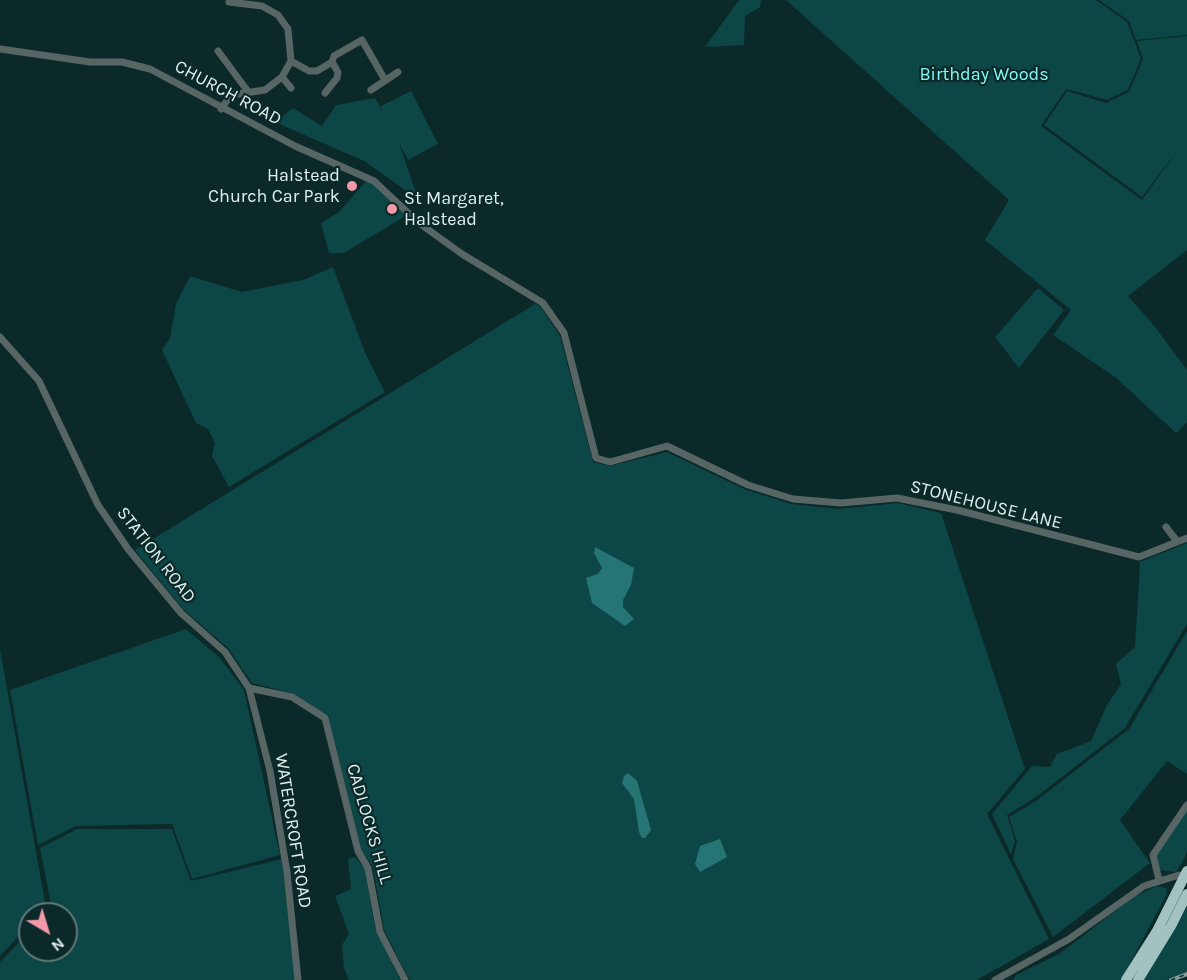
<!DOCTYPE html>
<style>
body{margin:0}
#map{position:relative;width:1187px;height:980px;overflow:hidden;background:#0b2928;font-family:Karla,sans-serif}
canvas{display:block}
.north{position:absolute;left:18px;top:902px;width:60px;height:60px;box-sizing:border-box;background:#0b2928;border:2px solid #5f7877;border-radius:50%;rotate:142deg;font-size:16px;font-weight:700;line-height:24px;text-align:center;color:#deefee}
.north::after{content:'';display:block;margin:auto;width:21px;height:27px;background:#f39aaa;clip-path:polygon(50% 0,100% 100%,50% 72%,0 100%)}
</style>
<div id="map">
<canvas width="1187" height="980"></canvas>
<div class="north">N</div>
</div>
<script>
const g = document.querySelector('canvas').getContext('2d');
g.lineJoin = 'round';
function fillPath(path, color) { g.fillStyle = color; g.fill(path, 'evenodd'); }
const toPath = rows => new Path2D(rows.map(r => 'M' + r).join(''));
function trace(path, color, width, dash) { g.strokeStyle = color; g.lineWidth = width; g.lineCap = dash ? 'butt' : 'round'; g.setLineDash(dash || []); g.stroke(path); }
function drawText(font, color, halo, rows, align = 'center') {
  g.font = font + ' Karla,sans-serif'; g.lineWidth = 4.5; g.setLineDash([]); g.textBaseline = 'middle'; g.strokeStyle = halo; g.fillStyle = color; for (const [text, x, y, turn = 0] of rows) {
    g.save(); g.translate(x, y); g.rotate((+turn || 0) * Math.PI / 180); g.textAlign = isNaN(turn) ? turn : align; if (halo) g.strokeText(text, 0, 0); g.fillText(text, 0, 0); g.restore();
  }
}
const green = toPath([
 [739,0,761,0,760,7,745,16,744,45,705,47],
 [786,0,1096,0,1127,22,1141,58,1128,90,1107,100,1066,89,1041,126,1142,200,1180,147,1142,197,1044,125,1067,91,1106,103,1129,92,1143,59,1137,41,1187,36,1187,250,1128,296,1152,323,1187,370,1187,422,1176,433,1115,377,1053,335,1071,310,985,240,1009,200],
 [1099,0,1187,0,1187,35,1136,40,1129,21],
 [411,91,438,144,408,160,399,143,418,199,364,161,275,122,293,108,322,126,336,105,375,98,383,112,381,106],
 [367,180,374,183,407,215,344,253,329,253,321,223,339,212],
 [333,267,366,355,385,392,229,487,212,456,215,443,208,429,196,423,162,350,170,338,176,304,190,276,242,292,303,280],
 [1038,288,1064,310,1019,368,995,337],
 [535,304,541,307,560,336,593,462,610,466,667,452,744,489,791,504,839,509,897,503,941,513,1025,769,987,814,1049,939,977,980,411,980,408,977,384,930,373,867,361,849,328,716,292,693,252,683,228,648,183,609,135,550],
 [1187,543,1187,624,1125,728,1036,797,1007,815,1015,841,1011,854,992,814,1032,766,1050,767,1057,754,1091,741,1107,705,1121,684,1116,664,1135,647,1140,562],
 [186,629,220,658,244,690,280,855,192,879,172,824,76,826,38,845,10,690],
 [1187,631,1187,774,1167,761,1120,820,1150,863,1053,937,1013,859,1017,842,1009,817,1036,801,1129,729],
 [0,649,46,908,40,914,30,914,30,924,0,956],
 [1187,805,1187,851,1184,859,1176,872,1159,870,1151,855],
 [77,829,172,829,191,881,282,859,296,980,0,980,0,962,30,931,30,950,66,950,66,914,48,914,52,910,40,848],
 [355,857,365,869,375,928,400,980,349,980,344,968,342,945,349,934,335,896,351,889,348,859],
 [1157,886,1166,888,1167,894,1121,980,1013,980,1016,975,1059,954,1135,896],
 [1187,907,1187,973,1167,980,1144,980]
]);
const water = toPath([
 [595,547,634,568,631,585,623,600,623,607,634,619,625,626,592,603,586,578,598,574,602,568,594,553],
 [628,773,637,781,651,830,645,838,642,838,639,832,634,799,622,783,624,776],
 [720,839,727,857,700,872,695,864,700,846]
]);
const minor = toPath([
 [229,2,262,6,278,15,288,29,291,61],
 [0,49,90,62,122,62,150,69,295,146,374,181,419,223,462,254,543,303,564,333,596,458,610,462,667,446,748,485,793,499,841,503,897,498,957,510,1139,557,1187,538],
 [218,51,249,93],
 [282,77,291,88],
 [371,90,398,72],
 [325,93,337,78,338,72,332,62],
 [221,109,231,95,265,90,282,77,291,61,309,71,317,71,332,62,334,56,362,40,385,80],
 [0,337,39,381,98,505,128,549,181,613,225,652,249,688,270,771,287,872,298,980],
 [1166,527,1176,540],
 [249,688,292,697,325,718,358,851,368,868,380,932,405,980],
 [1159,880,1153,855,1187,805],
 [995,980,1069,939,1144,886,1179,875,1187,878]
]);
const highway = toPath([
 [1126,980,1157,931,1187,871],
 [1138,980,1171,926,1187,894]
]);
const rail = toPath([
 [1171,980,1187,974]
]);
const markers = [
 [352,186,6,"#f39aaa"],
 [392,209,6,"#f39aaa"]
];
const parkNames = [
 ["Birthday Woods",984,75]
];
const streetNames = [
 ["CHURCH ROAD",228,93,28],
 ["STONEHOUSE LANE",986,505,14],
 ["STATION ROAD",156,555,52],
 ["CADLOCKS HILL",369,824,74],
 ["WATERCROFT ROAD",293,831,81]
];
const poiNames = [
 ["Halstead",340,176],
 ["Church Car Park",340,197],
 ["St Margaret,",404,199,"left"],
 ["Halstead",404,220,"left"]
];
fillPath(green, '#0d4646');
fillPath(water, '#257574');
trace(minor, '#586565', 7);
trace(highway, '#a1c2c1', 10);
trace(rail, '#879d9c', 4);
trace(rail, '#0b2928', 1.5, [4.5]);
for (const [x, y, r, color] of markers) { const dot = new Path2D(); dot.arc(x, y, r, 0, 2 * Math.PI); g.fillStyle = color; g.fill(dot); trace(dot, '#0b2928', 2); }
drawText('18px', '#85f8f7', '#0b2928', parkNames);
drawText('18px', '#deefee', '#0b2928', streetNames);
drawText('18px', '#deefee', '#0b2928', poiNames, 'right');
</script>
